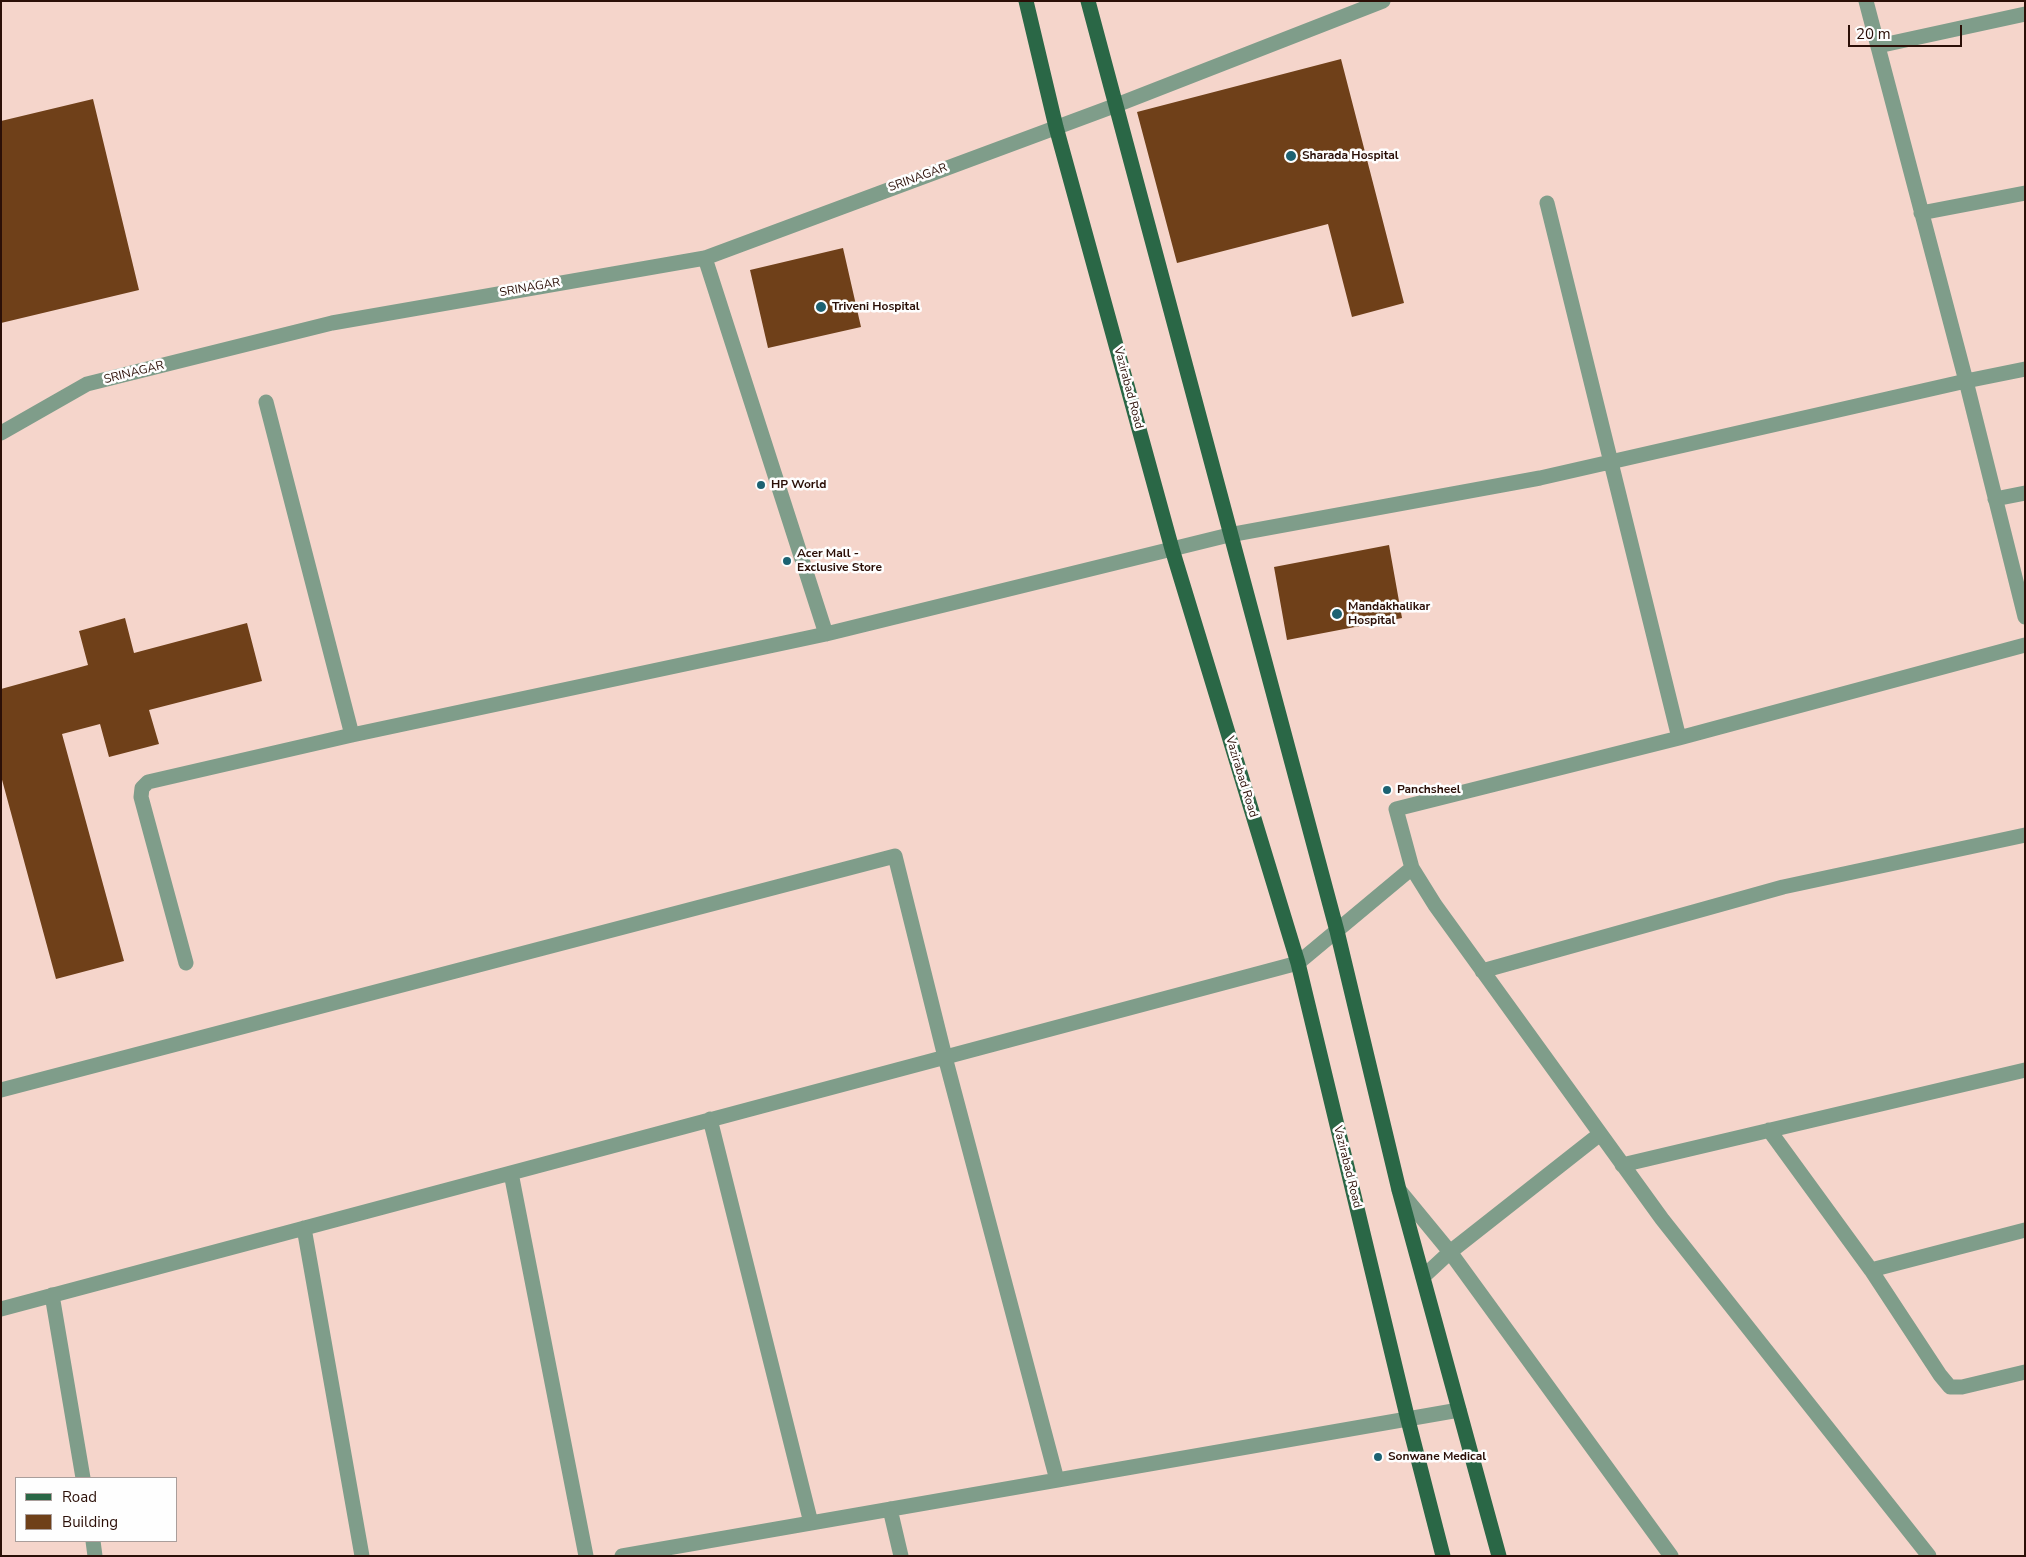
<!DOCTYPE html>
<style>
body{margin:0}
#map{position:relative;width:2026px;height:1557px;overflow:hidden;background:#f5d5cb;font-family:"Nunito Sans",sans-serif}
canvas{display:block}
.frame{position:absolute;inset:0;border:2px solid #2b0f07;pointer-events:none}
.legend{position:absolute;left:15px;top:1477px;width:162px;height:65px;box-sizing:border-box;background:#fefefe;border:1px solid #aa9e9b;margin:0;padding:6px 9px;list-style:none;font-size:15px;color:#2b0f07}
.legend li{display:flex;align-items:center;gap:10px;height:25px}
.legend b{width:25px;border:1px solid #aa9e9b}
.scale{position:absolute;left:1848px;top:25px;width:114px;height:22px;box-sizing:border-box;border:2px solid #2b0f07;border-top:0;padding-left:6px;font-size:15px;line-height:18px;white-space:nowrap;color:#2b0f07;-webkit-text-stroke:4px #fefefe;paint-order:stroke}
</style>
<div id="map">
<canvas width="2026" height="1557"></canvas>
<div class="frame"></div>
<ul class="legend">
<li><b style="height:6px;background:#2a6746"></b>Road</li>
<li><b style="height:14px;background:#6f4019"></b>Building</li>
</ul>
<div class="scale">20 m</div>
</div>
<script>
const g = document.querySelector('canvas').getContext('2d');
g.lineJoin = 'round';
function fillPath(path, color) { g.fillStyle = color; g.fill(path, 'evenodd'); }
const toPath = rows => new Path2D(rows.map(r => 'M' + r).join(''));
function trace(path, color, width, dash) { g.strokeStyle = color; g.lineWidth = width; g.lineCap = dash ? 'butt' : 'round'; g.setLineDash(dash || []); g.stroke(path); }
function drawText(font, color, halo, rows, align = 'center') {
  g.font = font + ' "Nunito Sans",sans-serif'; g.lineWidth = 5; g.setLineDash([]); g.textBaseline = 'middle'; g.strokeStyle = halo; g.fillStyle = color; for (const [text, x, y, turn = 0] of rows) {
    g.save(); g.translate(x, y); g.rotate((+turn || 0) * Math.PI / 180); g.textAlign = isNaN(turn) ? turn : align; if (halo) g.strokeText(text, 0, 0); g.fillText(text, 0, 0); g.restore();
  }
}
const building = toPath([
 [1341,59,1404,303,1352,317,1328,224,1177,263,1137,112],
 [93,99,139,290,1,323,1,121],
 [843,248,861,327,768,348,750,270],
 [1389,545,1402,618,1287,640,1274,567],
 [125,618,134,653,247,623,262,681,149,710,159,744,109,757,100,724,62,734,124,961,56,979,1,776,1,689,88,665,79,631]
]);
const minor = toPath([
 [1866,1,1966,381,2025,369],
 [1878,46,2025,14],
 [1547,203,1679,738,1396,809,1412,868,1435,905,1662,1219,1929,1556],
 [1921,213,2025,193],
 [705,258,826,634],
 [266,402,352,735],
 [1,433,87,384,332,323,705,258,1114,106,1383,1],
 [1995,499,2025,493],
 [1679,738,2025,645],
 [186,963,141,797,142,788,148,782,352,735,826,634,1229,535,1540,478,1966,381,2025,617],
 [1482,971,1783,887,2025,835],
 [1,1090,895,856,945,1057,1057,1480],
 [710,1119,811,1523],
 [1769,1130,1871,1270,2025,1230],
 [1622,1165,2025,1070],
 [511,1173,586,1556],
 [1399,1190,1450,1252,1671,1556],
 [304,1228,362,1556],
 [1871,1270,1940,1375,1950,1387,1962,1387,2025,1372],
 [1423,1277,1450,1252,1600,1134],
 [52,1295,83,1478],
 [1,1309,1298,963,1412,868],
 [890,1509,901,1556],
 [93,1541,95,1556],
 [622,1556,1459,1410]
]);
const major = toPath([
 [1026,1,1056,127,1172,549,1298,963,1408,1420,1443,1556],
 [1088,1,1337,931,1399,1190,1499,1556]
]);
const markers = [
 [1291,156,6,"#1c6272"],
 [821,307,6,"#1c6272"],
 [761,485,5,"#1c6272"],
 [787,561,5,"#1c6272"],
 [1337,614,6,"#1c6272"],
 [1387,790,5,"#1c6272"],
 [1378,1457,5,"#1c6272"]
];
const poiNames = [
 ["Sharada Hospital",1302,156],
 ["Triveni Hospital",832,307],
 ["HP World",771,485],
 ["Acer Mall -",797,554],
 ["Exclusive Store",797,568],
 ["Mandakhalikar",1348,607],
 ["Hospital",1348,621],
 ["Panchsheel",1397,790],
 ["Sonwane Medical",1388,1457]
];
const streetNames = [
 ["SRINAGAR",918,178,-20],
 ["SRINAGAR",530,288,-10],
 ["SRINAGAR",134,373,-14],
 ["Vazirabad Road",1128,388,75],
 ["Vazirabad Road",1241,777,73],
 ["Vazirabad Road",1347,1167,76]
];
fillPath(building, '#6f4019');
trace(minor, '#7f9d8a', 15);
trace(major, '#2a6746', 15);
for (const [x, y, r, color] of markers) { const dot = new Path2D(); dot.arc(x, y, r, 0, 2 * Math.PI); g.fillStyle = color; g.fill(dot); trace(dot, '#fefefe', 2); }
drawText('bold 12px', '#2b0f07', '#fefefe', poiNames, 'left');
drawText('12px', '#2b0f07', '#fefefe', streetNames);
</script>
